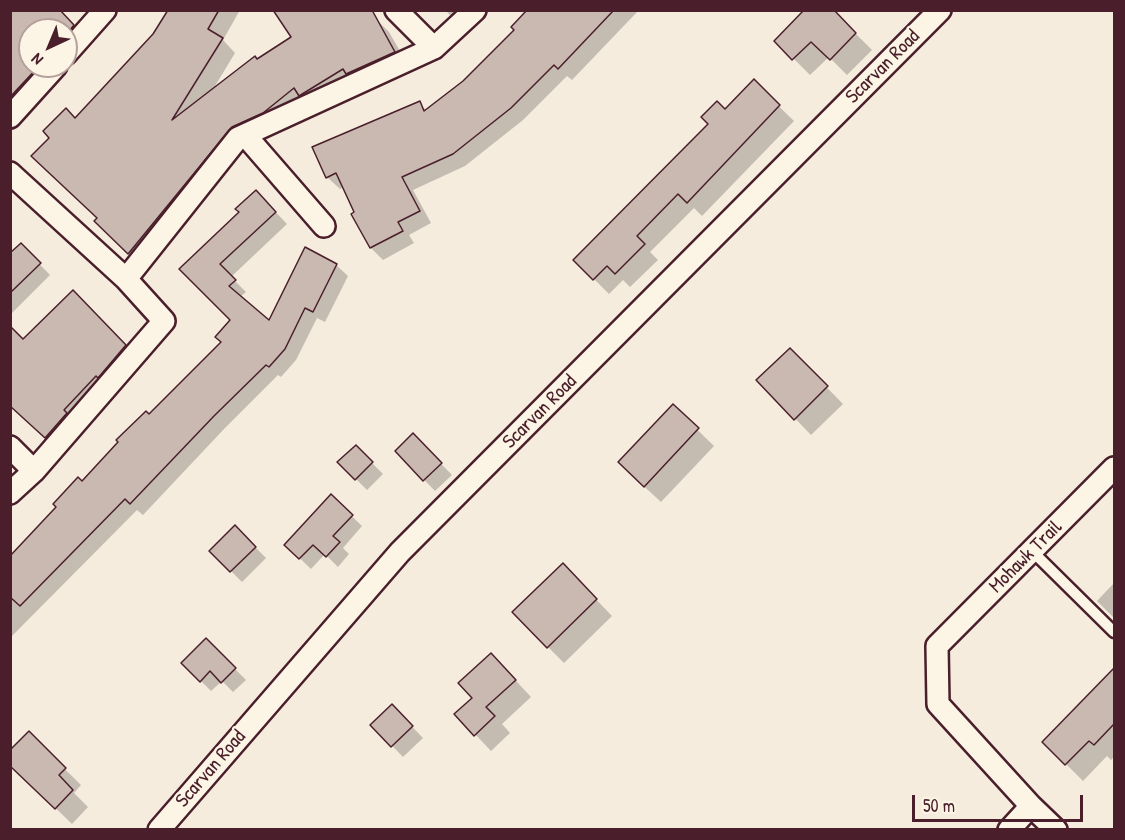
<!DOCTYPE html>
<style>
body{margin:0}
#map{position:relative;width:1125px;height:840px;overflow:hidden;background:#f5ecde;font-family:"Patrick Hand",sans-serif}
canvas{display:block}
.frame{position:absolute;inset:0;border:12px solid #4a1f2b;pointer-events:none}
.north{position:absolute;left:18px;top:18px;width:60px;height:60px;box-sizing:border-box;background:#fcf5e5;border:2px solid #b59f9b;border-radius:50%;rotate:224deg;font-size:16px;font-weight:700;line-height:24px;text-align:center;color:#4a1f2b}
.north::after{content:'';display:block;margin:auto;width:21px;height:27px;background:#4a1f2b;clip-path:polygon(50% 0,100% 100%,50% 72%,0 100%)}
.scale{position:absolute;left:912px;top:795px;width:171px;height:27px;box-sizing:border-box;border:3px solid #4a1f2b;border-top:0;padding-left:8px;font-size:18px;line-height:21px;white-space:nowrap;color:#4a1f2b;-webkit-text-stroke:4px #fcf5e5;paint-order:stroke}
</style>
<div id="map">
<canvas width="1125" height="840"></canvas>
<div class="frame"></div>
<div class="north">N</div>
<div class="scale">50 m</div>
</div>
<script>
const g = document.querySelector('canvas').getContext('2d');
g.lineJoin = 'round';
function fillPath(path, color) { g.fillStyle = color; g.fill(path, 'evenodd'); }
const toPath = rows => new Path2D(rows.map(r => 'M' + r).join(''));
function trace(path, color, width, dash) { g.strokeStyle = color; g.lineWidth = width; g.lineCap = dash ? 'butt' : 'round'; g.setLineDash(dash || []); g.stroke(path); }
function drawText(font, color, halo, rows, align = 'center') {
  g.font = font + ' "Patrick Hand",sans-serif'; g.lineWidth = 4.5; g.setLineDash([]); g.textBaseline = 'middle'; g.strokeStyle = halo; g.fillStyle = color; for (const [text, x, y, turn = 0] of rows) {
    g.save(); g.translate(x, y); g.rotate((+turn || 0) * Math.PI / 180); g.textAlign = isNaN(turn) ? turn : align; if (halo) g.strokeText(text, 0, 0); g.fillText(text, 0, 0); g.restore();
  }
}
const shadow = toPath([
 [10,10,57,10,85,38,66,64,66,30,30,30,30,66,65,66,10,112],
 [170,10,240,10,223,40,235,53,212,91,257,60,376,19,389,32,408,65,246,140,142,266,97,221,99,219,75,120,154,35],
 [445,10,480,10,458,23],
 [532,10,639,10,572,80,567,76,523,120,465,166,413,190,431,223,409,235,414,243,383,260,371,248,344,187,340,189,327,177,419,103,427,111,464,82],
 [832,10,872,50,847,75,829,57,810,75,776,41],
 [754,82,794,121,702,216,694,208,650,252,658,260,630,287,623,280,609,294,575,260],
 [267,203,287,224,231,277,246,292,240,297,270,322,336,265,348,276,325,322,317,318,296,360,281,377,278,375,225,428,143,515,137,510,10,638,10,557,223,343,232,320,181,269],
 [21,245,50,275,10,315,10,255],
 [73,292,136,357,57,448,10,405,24,341],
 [790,350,843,404,811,435,758,380],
 [673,406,714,446,661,502,636,479],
 [413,435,452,475,435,491,397,452],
 [356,447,383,474,367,490,339,462],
 [331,496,362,526,343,548,349,554,338,567,325,554,311,569,286,545],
 [235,527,266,558,242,582,211,551],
 [563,565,612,616,564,663,514,613],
 [1114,583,1114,618,1097,601],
 [206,640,246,680,233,692,222,681,211,691,183,663],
 [1114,670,1114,757,1111,760,1107,756,1083,781,1044,742],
 [507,671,531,697,502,724,510,733,491,751,456,714],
 [392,706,423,738,403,757,372,725],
 [29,734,81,785,74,793,88,807,72,824,10,764]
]);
const building = toPath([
 [10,10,60,10,74,25,70,30,30,30,30,66,39,66,10,97,10,10],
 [168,10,219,10,208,29,223,38,172,120,255,56,257,59,291,37,273,10,372,10,395,52,346,74,343,69,299,96,294,88,263,113,232,127,128,254,94,221,97,218,31,156,49,138,43,131,66,108,75,118,153,34,168,10],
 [527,10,614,10,558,69,554,65,511,108,453,154,402,177,420,211,398,222,403,231,370,248,351,214,354,212,336,173,326,178,312,147,420,101,424,111,463,81,514,30,511,27,527,10],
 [804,10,834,10,856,33,830,60,811,42,792,60,774,41,804,10],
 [754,79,780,105,687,203,678,194,637,236,645,244,615,274,607,266,593,280,573,260,708,124,701,117,717,101,725,109,754,79],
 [256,190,276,212,220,264,236,280,229,286,269,320,305,247,337,264,313,312,305,308,285,349,269,367,266,365,214,416,130,504,125,499,20,606,10,597,10,556,56,507,53,504,78,477,82,481,118,442,116,440,146,411,149,414,221,342,215,337,230,320,179,269,239,212,235,209,256,190],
 [21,243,41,263,10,293,10,253,21,243],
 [73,290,126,345,98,378,96,376,64,410,67,413,45,438,10,406,10,326,23,339,73,290],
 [790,348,828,386,794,420,756,380,790,348],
 [673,404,699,428,644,487,618,462,673,404],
 [413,433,442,463,423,481,395,451,413,433],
 [356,445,373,462,355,480,337,462,356,445],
 [331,494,353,515,333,536,340,542,326,557,313,545,299,559,284,545,331,494],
 [235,525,256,547,230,572,209,551,235,525],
 [563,563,597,599,547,648,512,612,563,563],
 [206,638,236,668,221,683,210,671,200,682,181,663,206,638],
 [491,653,516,680,486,707,495,716,474,736,454,714,472,698,458,683,491,653],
 [1114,668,1114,724,1094,745,1089,741,1065,765,1042,742,1114,668],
 [392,704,413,726,391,747,370,725,392,704],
 [29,731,66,768,59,775,73,790,55,809,10,766,10,750,29,731]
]);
const lane = toPath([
 [1032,551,1114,632]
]);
const street = toPath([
 [396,10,434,48],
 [66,54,105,10],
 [10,117,56,66],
 [245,135,324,226],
 [10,173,126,279],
 [10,447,34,471],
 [10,493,34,471,164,321,126,279,238,138,434,48,475,10],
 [159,830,400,552,940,10],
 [1009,830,1031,806],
 [1056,830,1031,806,938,704,937,646,1114,468]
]);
const streetNames = [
 ["Scarvan Road",883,67,-45],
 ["Scarvan Road",540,412,-45],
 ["Mohawk Trail",1026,557,-45],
 ["Scarvan Road",211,769,-49]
];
fillPath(shadow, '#0003');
fillPath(building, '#cab9b1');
trace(building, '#4a1f2b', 1.5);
trace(lane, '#4a1f2b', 15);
trace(street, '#4a1f2b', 26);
trace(lane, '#fcf5e5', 10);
trace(street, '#fcf5e5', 21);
drawText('20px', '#4a1f2b', '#fcf5e5', streetNames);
</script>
